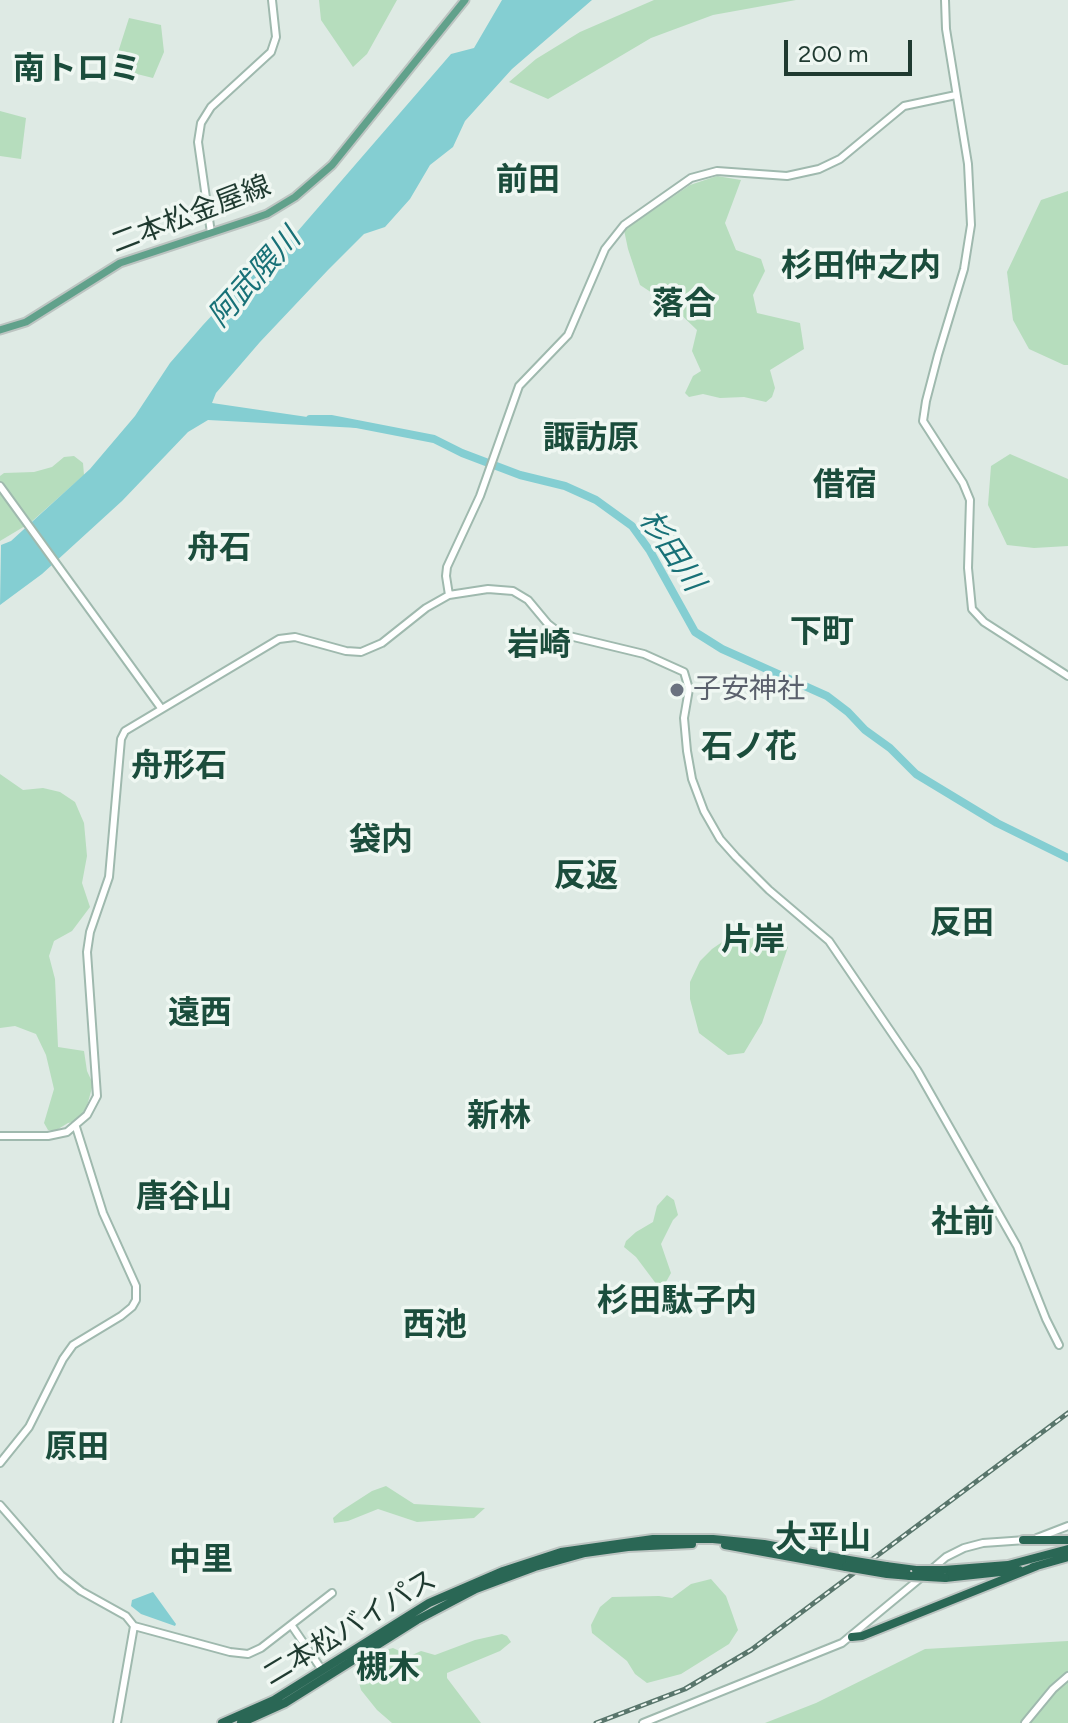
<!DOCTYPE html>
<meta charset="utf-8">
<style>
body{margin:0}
#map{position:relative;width:1068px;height:1723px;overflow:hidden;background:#deeae4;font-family:Figtree,sans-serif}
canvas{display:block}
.scale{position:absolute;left:784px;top:40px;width:128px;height:36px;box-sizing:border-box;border:4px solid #1f3a30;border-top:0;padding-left:10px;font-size:24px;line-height:28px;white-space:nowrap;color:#1f3a30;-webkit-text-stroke:6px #eff7f2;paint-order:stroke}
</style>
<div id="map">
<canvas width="1068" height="1723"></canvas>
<div class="scale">200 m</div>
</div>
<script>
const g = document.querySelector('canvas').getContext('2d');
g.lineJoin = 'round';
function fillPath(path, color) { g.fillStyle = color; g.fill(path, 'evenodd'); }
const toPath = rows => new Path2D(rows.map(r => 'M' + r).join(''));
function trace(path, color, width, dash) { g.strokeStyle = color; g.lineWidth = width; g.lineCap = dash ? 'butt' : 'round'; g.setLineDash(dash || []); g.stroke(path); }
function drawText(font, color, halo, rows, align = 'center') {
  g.font = font + ' Figtree,"Noto Sans JP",sans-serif'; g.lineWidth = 7; g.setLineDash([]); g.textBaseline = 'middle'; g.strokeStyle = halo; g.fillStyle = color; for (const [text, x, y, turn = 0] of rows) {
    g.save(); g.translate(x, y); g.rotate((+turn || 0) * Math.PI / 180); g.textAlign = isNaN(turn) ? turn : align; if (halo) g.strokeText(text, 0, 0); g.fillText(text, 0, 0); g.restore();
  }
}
const green = toPath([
 [319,0,397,0,367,54,353,67,321,20],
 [654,0,796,0,713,15,651,38,548,99,509,82,536,59,580,32],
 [129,18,161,25,164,52,153,78,113,68],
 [0,111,26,118,21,159,0,156],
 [717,176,741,180,725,223,736,250,761,259,765,271,753,295,757,313,800,323,804,349,770,370,775,388,772,397,766,402,744,397,720,398,703,394,689,397,685,393,693,376,701,371,692,351,697,330,672,306,640,285,628,249,624,230,690,185],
 [1068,191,1068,365,1064,365,1029,349,1013,320,1007,272,1041,200],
 [1010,454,1068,479,1068,546,1034,548,1007,545,988,505,991,466],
 [74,456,83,463,84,475,30,523,0,541,0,476,4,473,34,472,52,467,64,457],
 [0,774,23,790,43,788,60,792,75,802,84,823,87,856,82,883,90,907,72,931,54,941,49,956,55,979,58,1047,84,1051,87,1071,93,1084,87,1106,78,1121,68,1123,55,1131,48,1130,44,1123,54,1089,46,1055,36,1034,15,1026,0,1028],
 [745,936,779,941,788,947,762,1023,744,1053,728,1055,699,1033,690,999,690,982,700,961,712,949,725,940],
 [667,1195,674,1200,678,1215,673,1220,661,1244,671,1273,666,1282,657,1285,636,1257,624,1247,626,1241,636,1232,653,1222,657,1206],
 [386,1486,414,1504,485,1508,474,1518,417,1522,378,1509,348,1521,334,1523,333,1518,341,1511,372,1491],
 [711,1579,726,1596,738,1630,729,1644,681,1674,647,1683,635,1674,627,1661,592,1633,591,1625,600,1607,612,1597,659,1596,672,1598,691,1584],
 [502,1634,507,1636,511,1642,500,1651,447,1673,447,1678,481,1723,392,1723,377,1710,361,1690,356,1672,369,1658,382,1651,393,1648,410,1656,421,1651,435,1655,475,1640],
 [1068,1641,1068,1723,765,1723,816,1703,925,1649]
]);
const water = toPath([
 [502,0,592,0,512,69,465,121,453,147,430,165,410,199,385,227,364,234,328,270,260,342,216,393,212,403,396,430,208,420,188,432,122,501,42,574,0,605,1,545,11,541,90,469,135,416,170,363,203,325,243,282,278,254,451,54,474,48],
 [153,1592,176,1624,175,1626,141,1614,131,1606,132,1600]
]);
const river = toPath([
 [310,419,331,419,434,439,462,453,520,475,565,486,596,500,632,526,650,551,695,632,722,649,827,696,848,712,865,730,890,748,916,774,997,823,1068,858]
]);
const secondary = toPath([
 [945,0,946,29,968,164,971,225,964,269,938,355,926,401,923,421,963,483,970,500,968,568,972,609,984,622,1068,676],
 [211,233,198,142,201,123,211,107,271,52,276,37,272,0],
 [0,486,161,708],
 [449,595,446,576,447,567,480,496,519,386,568,335,605,249,624,225,691,178,717,171,787,176,819,169,840,159,904,106,956,95],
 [0,1136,48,1136,67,1132,87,1115,97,1096,87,952,90,932,109,877,121,739,125,731,279,639,295,637,346,651,361,652,382,643,426,608,449,595,488,589,513,591,528,600,548,624,561,634,644,654,684,672,689,689,684,718,687,751,692,779,704,811,720,839,736,857,769,890,829,941,917,1070,1017,1246,1046,1319,1059,1345],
 [0,1463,29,1427,63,1359,73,1345,121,1316,132,1307,136,1300,136,1286,103,1213,76,1127],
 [0,1505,61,1575,81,1591,126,1616,134,1626,230,1652,248,1654,261,1648,332,1593],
 [1037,1538,1068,1526],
 [932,1569,946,1557,964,1548,983,1543,1026,1540],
 [292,1626,322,1670],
 [117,1723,134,1626],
 [643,1723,842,1643,923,1576],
 [1025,1723,1053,1689,1068,1676]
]);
const primary = toPath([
 [0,330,26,322,120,263,250,220,267,214,295,197,332,165,465,0]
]);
const highway = toPath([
 [1023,1540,1068,1540],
 [725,1545,846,1567],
 [886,1566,916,1570],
 [1033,1567,1068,1557],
 [944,1570,1008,1565,1068,1549],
 [887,1574,910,1576],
 [945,1578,1019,1570],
 [852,1637,862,1636,1037,1566],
 [222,1723,274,1700,429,1603,503,1571,561,1552,653,1539,713,1539,764,1544,849,1560],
 [241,1723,285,1703,417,1620,476,1589,535,1567,585,1553,628,1547,692,1544]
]);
const rail = toPath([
 [596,1723,685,1689,751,1650,1068,1413]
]);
const highwayBridge = toPath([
 [849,1560,886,1566],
 [846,1567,887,1574],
 [916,1570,944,1570],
 [910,1576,945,1578]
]);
const markers = [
 [677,690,8,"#6b7280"]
];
const streetNames = [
 ["二本松金屋線",191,215,-21],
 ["二本松バイパス",350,1628,-31]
];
const worshipNames = [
 ["子安神社",693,690]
];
const waterNames = [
 ["阿武隈川",255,278,-48],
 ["杉田川",671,551,56]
];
const quarterNames = [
 ["南トロミ",77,70],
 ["前田",528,181],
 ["杉田仲之内",861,267],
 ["落合",684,305],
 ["諏訪原",591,439],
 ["借宿",845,486],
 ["舟石",219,549],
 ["下町",822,633],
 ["岩崎",539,646],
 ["石ノ花",749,748],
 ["舟形石",179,767],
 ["袋内",381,841],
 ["反返",586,877],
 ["反田",962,924],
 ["片岸",753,941],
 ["遠西",200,1014],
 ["新林",499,1117],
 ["唐谷山",184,1198],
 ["社前",963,1223],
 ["杉田駄子内",677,1302],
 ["西池",435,1326],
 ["原田",77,1448],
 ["大平山",823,1539],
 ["中里",201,1561],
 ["槻木",388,1669]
];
fillPath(green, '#b6ddbd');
fillPath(water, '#84ced2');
trace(river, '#84ced2', 8);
trace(secondary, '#9fb9ae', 10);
trace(primary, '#bcc4c1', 11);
trace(highway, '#bcc4c1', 12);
trace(secondary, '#fff', 6);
trace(primary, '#61a18b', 7);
trace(highway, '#2a6755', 8);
trace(rail, '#59766c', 5);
trace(rail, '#eff7f2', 2, [6]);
trace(highwayBridge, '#bcc4c1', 12, []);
trace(highwayBridge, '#2a6755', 8);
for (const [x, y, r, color] of markers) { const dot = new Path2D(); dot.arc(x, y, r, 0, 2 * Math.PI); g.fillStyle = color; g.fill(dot); trace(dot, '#eff7f2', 3); }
drawText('28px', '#1f3a30', '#eff7f2', streetNames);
drawText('28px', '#5b616d', '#eff7f2', worshipNames, 'left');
drawText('italic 30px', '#187177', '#eff7f2', waterNames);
drawText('bold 32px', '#1b4d3c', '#eff7f2', quarterNames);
</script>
